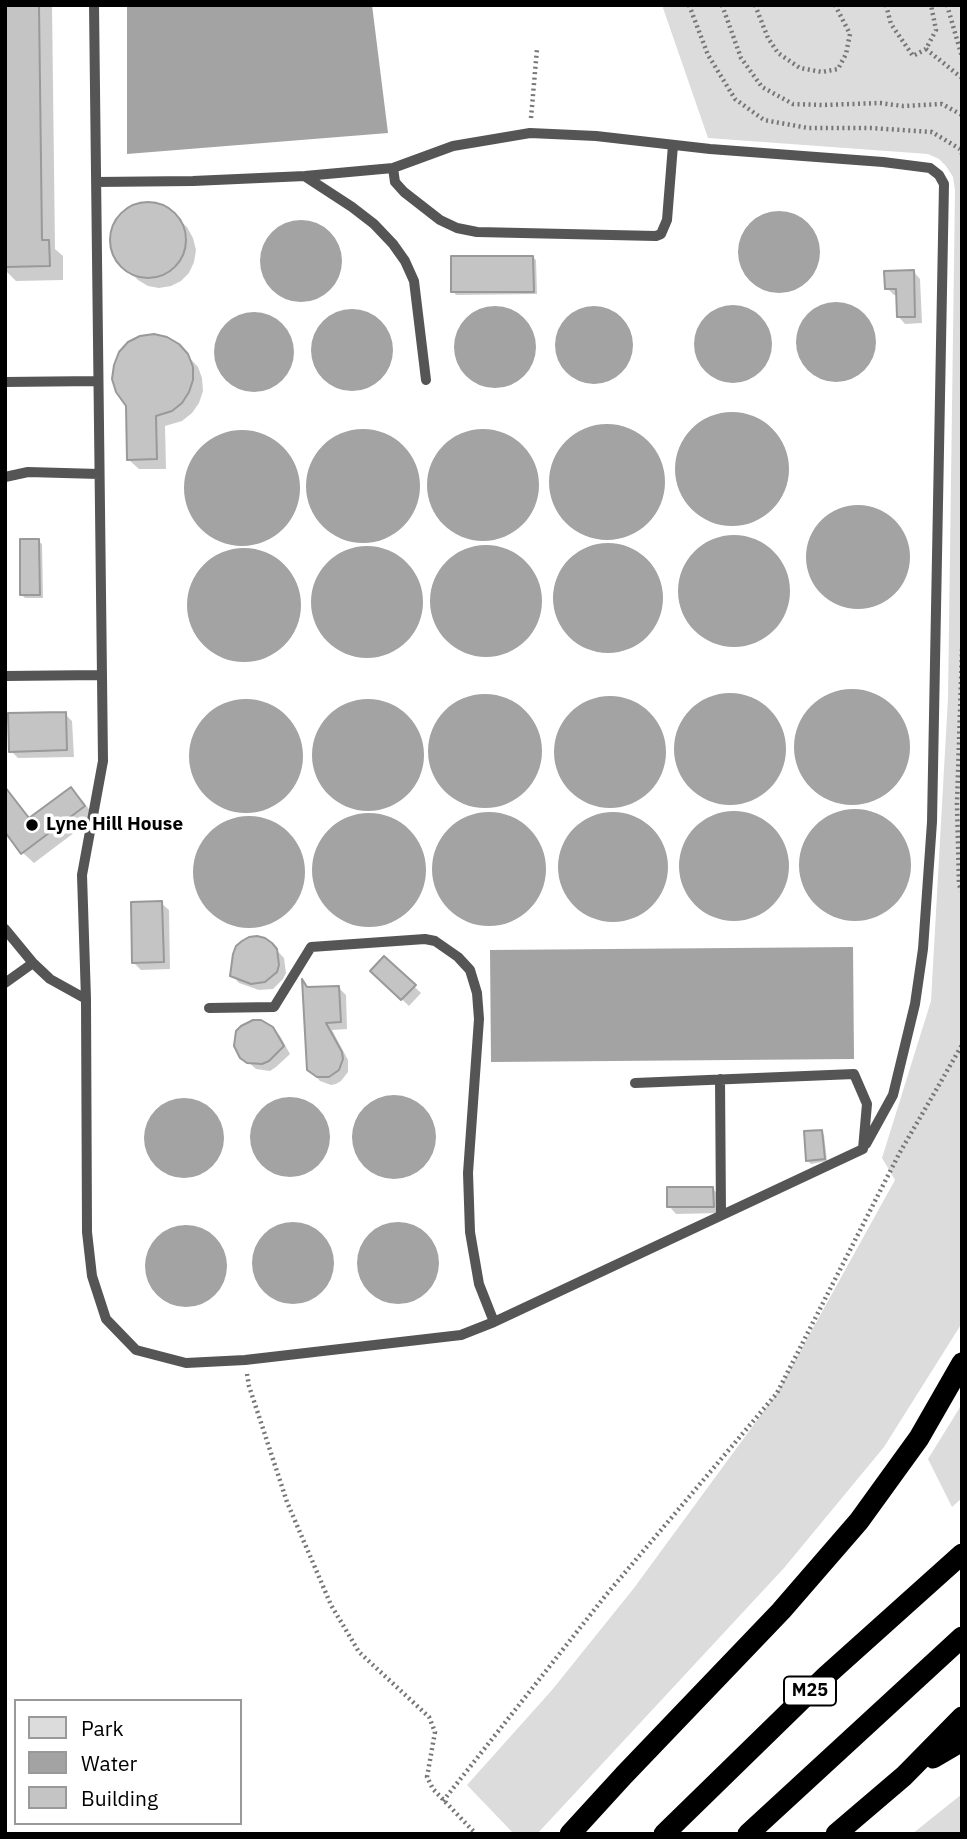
<!DOCTYPE html>
<style>
body{margin:0}
#map{position:relative;width:967px;height:1839px;overflow:hidden;background:#fff;font-family:"IBM Plex Sans",sans-serif}
canvas{display:block}
.frame{position:absolute;inset:0;border:7px solid #000;pointer-events:none}
.legend{position:absolute;left:14px;top:1699px;width:228px;height:126px;box-sizing:border-box;background:#fff;border:2px solid #999;margin:0;padding:9px 12px;list-style:none;font-size:21px;color:#000}
.legend li{display:flex;align-items:center;gap:14px;height:35px}
.legend b{width:35px;border:2px solid #999}
</style>
<div id="map">
<canvas width="967" height="1839"></canvas>
<div class="frame"></div>
<ul class="legend">
<li><b style="height:19px;background:#dcdcdc"></b>Park</li>
<li><b style="height:19px;background:#a3a3a3"></b>Water</li>
<li><b style="height:19px;background:#c4c4c4"></b>Building</li>
</ul>
</div>
<script>
const g = document.querySelector('canvas').getContext('2d');
g.lineJoin = 'round';
function fillPath(path, color) { g.fillStyle = color; g.fill(path, 'evenodd'); }
const toPath = rows => new Path2D(rows.map(r => 'M' + r).join(''));
function trace(path, color, width, dash) { g.strokeStyle = color; g.lineWidth = width; g.lineCap = dash ? 'butt' : 'round'; g.setLineDash(dash || []); g.stroke(path); }
function drawText(font, color, halo, rows, align = 'center') {
  g.font = font + ' "IBM Plex Sans",sans-serif'; g.lineWidth = 7; g.setLineDash([]); g.textBaseline = 'middle'; g.strokeStyle = halo; g.fillStyle = color; for (const [text, x, y, turn = 0] of rows) {
    g.save(); g.translate(x, y); g.rotate((+turn || 0) * Math.PI / 180); g.textAlign = isNaN(turn) ? turn : align; if (halo) g.strokeText(text, 0, 0); g.fillText(text, 0, 0); g.restore();
  }
}
const green = toPath([
 [662,5,962,5,962,1323,884,1447,784,1568,537,1834,514,1834,467,1785,552,1690,634,1588,777,1393,895,1180,882,1158,931,1001,948,698,955,190,953,177,946,166,939,159,928,154,708,138],
 [962,1404,962,1498,952,1507,928,1459],
 [962,1794,962,1834,912,1834]
]);
const water = toPath([
 [127,5,372,5,388,133,127,154],
 '738 252a41 41 0 1 1 82 0a41 41 0 1 1-82 0Z',
 '260 261a41 41 0 1 1 82 0a41 41 0 1 1-82 0Z',
 '796 342a40 40 0 1 1 80 0a40 40 0 1 1-80 0Z',
 '694 344a39 39 0 1 1 78 0a39 39 0 1 1-78 0Z',
 '555 345a39 39 0 1 1 78 0a39 39 0 1 1-78 0Z',
 '454 347a41 41 0 1 1 82 0a41 41 0 1 1-82 0Z',
 '311 350a41 41 0 1 1 82 0a41 41 0 1 1-82 0Z',
 '214 352a40 40 0 1 1 80 0a40 40 0 1 1-80 0Z',
 '675 469a57 57 0 1 1 114 0a57 57 0 1 1-114 0Z',
 '549 482a58 58 0 1 1 116 0a58 58 0 1 1-116 0Z',
 '427 485a56 56 0 1 1 112 0a56 56 0 1 1-112 0Z',
 '306 486a57 57 0 1 1 114 0a57 57 0 1 1-114 0Z',
 '184 488a58 58 0 1 1 116 0a58 58 0 1 1-116 0Z',
 '806 557a52 52 0 1 1 104 0a52 52 0 1 1-104 0Z',
 '678 591a56 56 0 1 1 112 0a56 56 0 1 1-112 0Z',
 '553 598a55 55 0 1 1 110 0a55 55 0 1 1-110 0Z',
 '430 601a56 56 0 1 1 112 0a56 56 0 1 1-112 0Z',
 '311 602a56 56 0 1 1 112 0a56 56 0 1 1-112 0Z',
 '187 605a57 57 0 1 1 114 0a57 57 0 1 1-114 0Z',
 '794 747a58 58 0 1 1 116 0a58 58 0 1 1-116 0Z',
 '674 749a56 56 0 1 1 112 0a56 56 0 1 1-112 0Z',
 '428 751a57 57 0 1 1 114 0a57 57 0 1 1-114 0Z',
 '554 752a56 56 0 1 1 112 0a56 56 0 1 1-112 0Z',
 '312 755a56 56 0 1 1 112 0a56 56 0 1 1-112 0Z',
 '189 756a57 57 0 1 1 114 0a57 57 0 1 1-114 0Z',
 '799 865a56 56 0 1 1 112 0a56 56 0 1 1-112 0Z',
 '679 866a55 55 0 1 1 110 0a55 55 0 1 1-110 0Z',
 '558 867a55 55 0 1 1 110 0a55 55 0 1 1-110 0Z',
 '432 869a57 57 0 1 1 114 0a57 57 0 1 1-114 0Z',
 '312 870a57 57 0 1 1 114 0a57 57 0 1 1-114 0Z',
 '193 872a56 56 0 1 1 112 0a56 56 0 1 1-112 0Z',
 [853,947,854,1059,491,1062,490,950],
 '352 1137a42 42 0 1 1 84 0a42 42 0 1 1-84 0Z',
 '250 1137a40 40 0 1 1 80 0a40 40 0 1 1-80 0Z',
 '144 1138a40 40 0 1 1 80 0a40 40 0 1 1-80 0Z',
 '252 1263a41 41 0 1 1 82 0a41 41 0 1 1-82 0Z',
 '357 1263a41 41 0 1 1 82 0a41 41 0 1 1-82 0Z',
 '145 1266a41 41 0 1 1 82 0a41 41 0 1 1-82 0Z'
]);
const shadow = toPath([
 [5,5,52,5,55,249,63,256,63,280,16,281,5,270],
 [141,204,153,204,165,208,187,227,193,238,196,250,194,262,189,273,181,281,171,286,159,288,148,286,138,280,118,260,113,249,112,238,114,226,120,216,130,208],
 [533,257,536,260,537,294,456,295,453,291],
 [913,271,920,279,922,323,905,324,898,316,898,295,894,295,887,288],
 [178,345,198,367,202,378,203,391,199,403,192,413,182,421,165,426,166,469,139,469,128,459],
 [38,541,42,544,43,598,25,598,22,595],
 [65,714,72,721,74,757,18,758,11,751],
 [5,786,31,820,71,789,82,800,95,817,34,863,23,853,5,829],
 [161,903,169,910,170,969,141,970,134,963],
 [271,944,284,958,286,973,283,979,273,989,259,990,239,983,232,975],
 [385,958,421,993,409,1006,372,971],
 [304,984,310,989,339,988,346,995,347,1029,332,1030,348,1060,348,1072,341,1081,336,1084,331,1085,320,1081,309,1069],
 [272,1028,280,1036,290,1054,276,1067,270,1071,256,1069,237,1052],
 [821,1131,824,1135,827,1161,811,1164,808,1161],
 [713,1189,720,1196,720,1213,676,1214,669,1206]
]);
const building = toPath([
 [5,5,39,5,42,240,49,240,50,266,5,267,5,5],
 '110 240a38 38 0 1 1 76 0a38 38 0 1 1-76 0Z',
 [451,256,533,256,534,292,451,292,451,256],
 [914,270,915,317,897,317,896,289,885,289,884,271,914,270],
 [154,334,167,337,179,344,188,354,193,367,193,380,189,392,182,403,172,411,156,416,157,459,127,460,126,406,116,392,112,379,114,365,119,352,128,342,140,336,154,334],
 [20,539,39,539,40,595,20,595,20,539],
 [66,712,67,750,9,752,8,713,66,712],
 [5,787,29,818,71,787,85,806,21,854,5,832,5,787],
 [162,901,164,962,132,963,131,902,162,901],
 [257,936,265,938,272,943,277,949,279,965,277,972,265,982,251,984,230,976,233,954,236,946,242,941,249,937,257,936],
 [384,956,416,985,401,1000,370,971,384,956],
 [302,979,307,987,339,986,341,1022,326,1023,342,1052,343,1059,339,1070,329,1077,317,1077,307,1070,302,979],
 [253,1020,261,1020,273,1027,284,1046,269,1061,262,1064,247,1063,240,1058,234,1046,236,1031,241,1026,253,1020],
 [822,1130,825,1159,806,1161,804,1131,822,1130],
 [667,1187,713,1187,714,1207,667,1207,667,1187]
]);
const path = toPath([
 [689,5,708,55,735,99,764,120,808,128,871,128,932,132,960,149,962,154],
 [722,5,741,58,762,87,793,104,822,105,880,103,903,106,942,104,962,115],
 [755,5,768,38,778,53,800,68,822,72,838,69,846,54,850,34,835,5],
 [886,5,891,24,913,56,926,49,936,30,931,5],
 [947,5,962,57],
 [926,49,962,78],
 [531,118,537,49],
 [962,649,957,804,959,885,962,891],
 [247,1374,249,1386,287,1502,331,1605,359,1652,429,1717,435,1732,427,1777,433,1789,476,1834],
 [443,1801,606,1595,777,1393,899,1154,962,1045]
]);
const lane = toPath([
 [94,5,103,761,82,875,86,999,87,1232,92,1276,106,1319,136,1350,186,1363,245,1360,461,1335,494,1322,863,1149,867,1104,854,1074,635,1083],
 [393,168,395,182,404,192,440,220,457,228,477,232,656,236,661,234,667,220,673,145],
 [306,177,352,207,374,224,393,244,405,261,414,281,426,380],
 [96,182,193,181,305,176,393,168,453,146,530,133,596,136,710,149,883,162,930,168,939,175,944,184,932,822,923,949,915,1004,893,1095,866,1144],
 [5,382,98,381],
 [5,477,28,472,99,474],
 [5,676,101,675],
 [5,929,33,963,50,979,86,999],
 [5,983,33,963],
 [209,1008,274,1007,311,947,425,939,435,941,458,957,470,970,477,993,479,1019,468,1173,470,1232,479,1284,494,1322],
 [720,1079,721,1214]
]);
const highway = toPath([
 [933,1758,962,1741],
 [570,1834,624,1775,781,1611,859,1521,919,1438,962,1363],
 [664,1834,826,1676,962,1554],
 [748,1834,962,1637],
 [836,1834,904,1776,962,1717]
]);
const markers = [
 [32,825,7,"#000"]
];
const shields = [
 [810,1691,52]
];
const shieldNames = [
 ["M25",810,1691]
];
const poiNames = [
 ["Lyne Hill House",46,825]
];
fillPath(green, '#dcdcdc');
fillPath(water, '#a3a3a3');
fillPath(shadow, '#0003');
fillPath(building, '#c4c4c4');
trace(building, '#999', 2);
trace(path, '#777', 4.5, [2, 3.5]);
trace(lane, '#555', 10);
trace(highway, '#000', 21);
for (const [x, y, r, color] of markers) { const dot = new Path2D(); dot.arc(x, y, r, 0, 2 * Math.PI); g.fillStyle = color; g.fill(dot); trace(dot, '#fff', 2.5); }
for (const [x, y, w] of shields) { const box = new Path2D(); box.roundRect(x - w / 2, y - 14.5, w, 29, 5); g.fillStyle = '#fff'; g.fill(box); trace(box, '#000', 2); }
drawText('bold 18px', '#000', null, shieldNames);
drawText('bold 19px', '#000', '#fff', poiNames, 'left');
</script>
